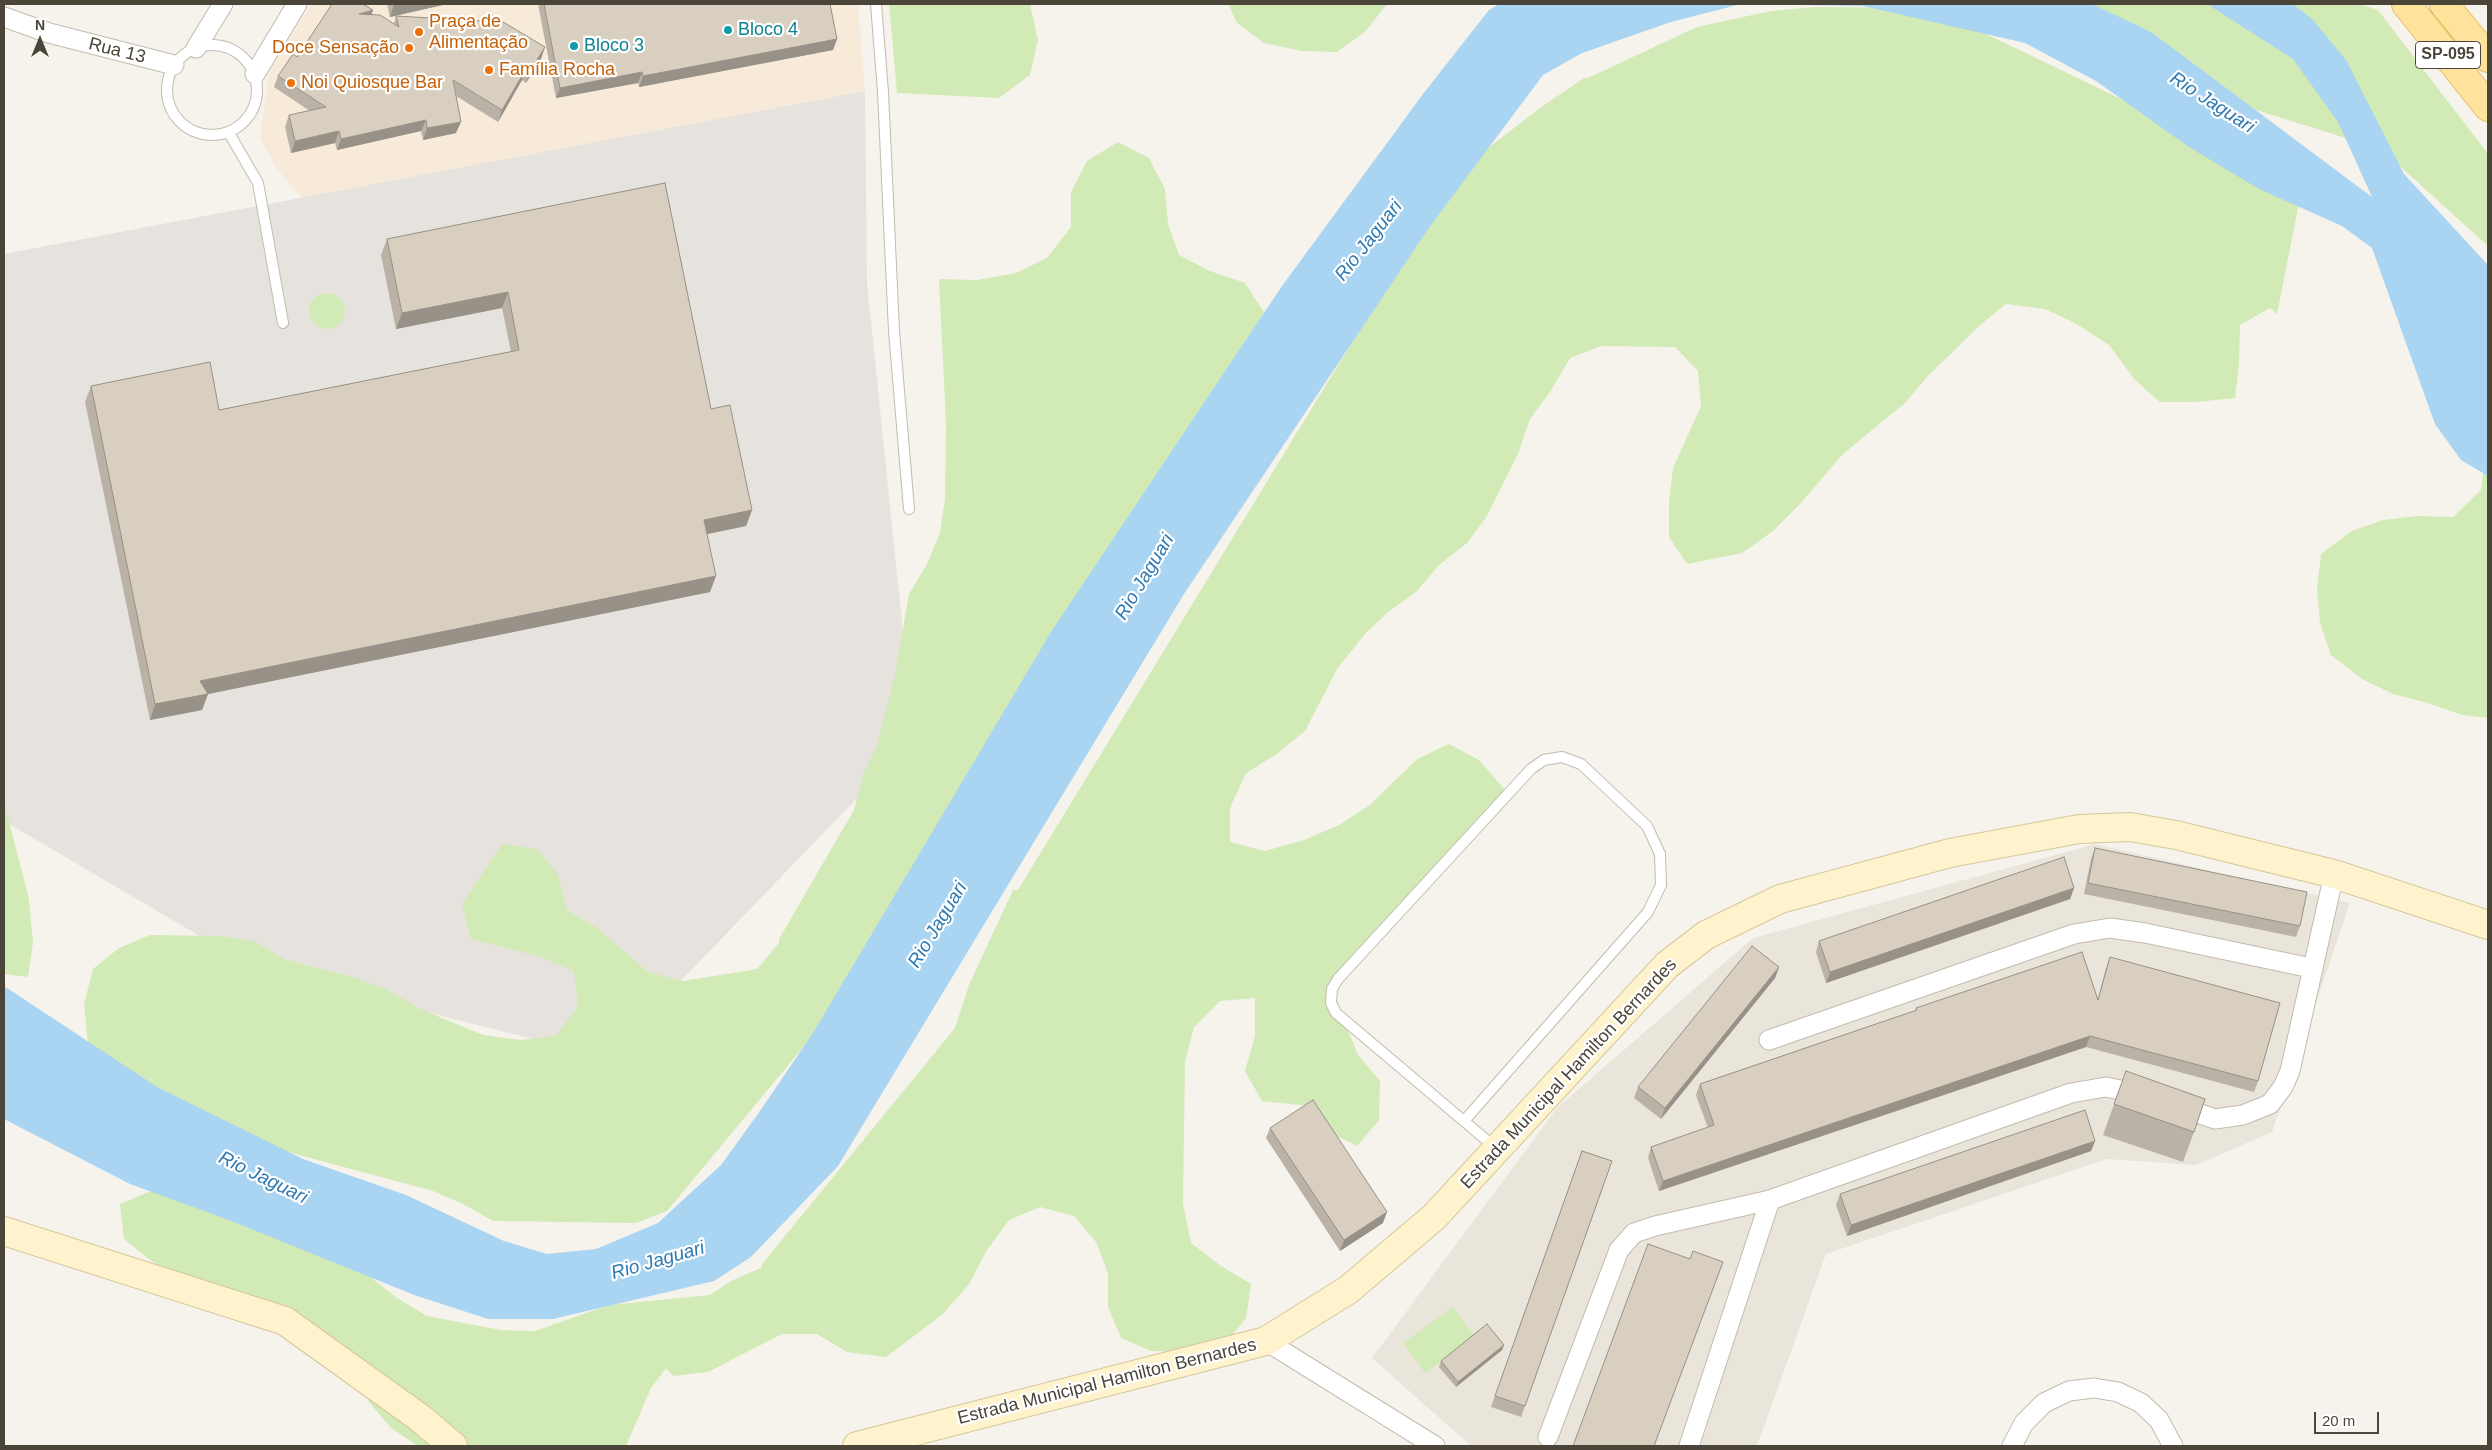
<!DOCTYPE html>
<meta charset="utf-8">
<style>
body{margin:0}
#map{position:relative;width:2492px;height:1450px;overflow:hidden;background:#f6f3ec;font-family:Helvetica,sans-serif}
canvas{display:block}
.frame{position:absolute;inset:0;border:5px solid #4b4439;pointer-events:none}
.north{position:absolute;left:15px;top:15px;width:50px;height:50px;-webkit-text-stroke:4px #fff;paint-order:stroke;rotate:0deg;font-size:14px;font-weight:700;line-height:20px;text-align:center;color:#4b4439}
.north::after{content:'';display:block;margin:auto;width:18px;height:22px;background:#4b4439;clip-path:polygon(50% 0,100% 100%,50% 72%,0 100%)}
.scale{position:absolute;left:2314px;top:1412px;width:65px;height:22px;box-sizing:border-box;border:2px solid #4b4439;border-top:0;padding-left:6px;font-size:15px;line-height:18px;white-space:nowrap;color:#4b4439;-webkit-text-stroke:4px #fff;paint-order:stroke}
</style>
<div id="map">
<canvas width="2492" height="1450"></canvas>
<div class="frame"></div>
<div class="north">N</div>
<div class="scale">20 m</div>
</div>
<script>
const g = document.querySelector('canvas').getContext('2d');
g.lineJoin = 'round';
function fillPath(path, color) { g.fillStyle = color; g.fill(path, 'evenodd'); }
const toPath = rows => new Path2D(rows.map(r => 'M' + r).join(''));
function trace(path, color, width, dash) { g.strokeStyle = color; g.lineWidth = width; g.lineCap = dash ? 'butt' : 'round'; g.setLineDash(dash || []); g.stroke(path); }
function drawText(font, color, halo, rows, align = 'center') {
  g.font = font + ' Helvetica,sans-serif'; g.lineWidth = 4.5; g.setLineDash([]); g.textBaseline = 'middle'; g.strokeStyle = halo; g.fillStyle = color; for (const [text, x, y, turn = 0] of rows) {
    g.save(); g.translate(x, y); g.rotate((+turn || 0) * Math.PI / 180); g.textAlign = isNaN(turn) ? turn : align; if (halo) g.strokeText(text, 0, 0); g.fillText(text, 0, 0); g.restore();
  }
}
const residential = toPath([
 [2095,844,2350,903,2272,1132,2196,1165,2107,1159,1826,1254,1757,1446,1471,1446,1372,1358,1557,1108,1753,938]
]);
const commercial = toPath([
 [311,4,858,4,865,91,301,198,275,166,260,138,269,72]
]);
const industrial = toPath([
 [865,91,867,283,914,739,675,987,576,1050,256,969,4,821,4,254]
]);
const green = toPath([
 [889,4,1030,4,1038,40,1030,75,999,98,897,93],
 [1228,4,1387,4,1365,32,1337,52,1302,51,1264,43,1237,23],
 [2079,4,2360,4,2378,10,2488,154,2488,246,2381,149,2208,95],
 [1814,7,1919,8,1953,18,2293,182,2308,193,2298,208,2277,314,2270,308,2240,325,2239,364,2235,398,2195,402,2160,402,2135,380,2109,345,2075,323,2045,309,2006,304,1979,326,1927,377,1905,403,1843,454,1799,505,1773,531,1742,553,1687,564,1669,537,1669,503,1673,468,1701,406,1698,371,1675,347,1601,346,1570,358,1550,392,1530,419,1518,454,1487,516,1467,543,1439,565,1416,592,1388,612,1365,634,1337,669,1305,731,1277,754,1246,773,1230,808,1230,842,1265,851,1304,840,1339,825,1370,805,1417,759,1449,744,1479,760,1507,792,1333,994,1358,1055,1380,1081,1379,1120,1357,1146,1333,1134,1310,1106,1262,1101,1245,1071,1255,1036,1255,998,1220,1001,1194,1027,1185,1061,1184,1131,1183,1204,1191,1243,1221,1266,1251,1284,1246,1318,1225,1344,1186,1352,1151,1351,1121,1338,1108,1307,1108,1273,1096,1242,1074,1216,1040,1207,1009,1220,987,1250,969,1284,943,1314,886,1357,847,1352,817,1334,782,1334,708,1372,673,1376,666,1368,651,1388,626,1446,418,1446,391,1428,369,1402,357,1372,180,1278,150,1260,124,1239,120,1204,151,1191,319,1237,397,1298,427,1316,501,1330,535,1331,609,1305,710,1295,731,1281,761,1268,762,1264,955,1028,969,985,1013,890,1018,890,1443,193,1474,159,1540,108,1584,78,1588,78,1697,27,1771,11],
 [1118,142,1149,158,1165,189,1168,224,1179,255,1210,271,1245,283,1265,314,913,915,667,1211,636,1223,493,1221,463,1204,433,1191,195,1127,88,1043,84,1004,93,969,119,948,150,935,219,936,254,941,284,959,353,977,388,990,418,1008,483,1035,521,1040,556,1036,578,1006,574,971,544,958,471,939,462,904,502,844,537,849,558,875,567,910,597,928,648,972,683,981,757,969,779,943,779,939,854,810,863,775,877,745,895,676,909,594,927,564,940,533,945,499,946,425,939,279,977,280,1016,273,1047,258,1071,227,1071,192,1087,161],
 '309 311a18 18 0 1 1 36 0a18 18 0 1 1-36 0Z',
 [2488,338,2488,718,2462,715,2428,703,2393,694,2362,679,2331,655,2320,623,2317,589,2321,554,2352,531,2383,520,2418,516,2453,517,2481,490,2485,455],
 [4,802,29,899,33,942,28,977,4,974],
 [1453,1307,1475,1337,1425,1373,1403,1343]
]);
const water = toPath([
 [1499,4,2092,4,2151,32,2372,197,2338,122,2293,59,2207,4,2293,4,2313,20,2346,60,2404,174,2488,265,2488,476,2461,460,2435,424,2372,248,2342,226,2259,189,2189,147,2096,81,2025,43,1863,6,1741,4,1671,22,1582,53,1543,75,1428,229,1184,594,838,1166,751,1257,714,1281,553,1319,488,1319,414,1295,229,1220,130,1184,4,1119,4,986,157,1087,303,1159,406,1195,504,1241,547,1254,596,1249,658,1223,721,1165,760,1111,813,1033,1051,632,1282,286,1423,94,1489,10]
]);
const lane = toPath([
 [876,4,883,92,894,331,909,509],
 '167 90a45 45 0 1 1 90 0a45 45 0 1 1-90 0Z',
 [229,133,258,183,283,323],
 [1464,1121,1648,912,1661,885,1660,854,1647,826,1581,764,1562,757,1544,760,1531,769,1338,979,1332,989,1331,1003,1336,1013,1497,1149]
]);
const street = toPath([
 [4,17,49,33,174,65],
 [196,48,223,4],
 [255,74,297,4],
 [1769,1040,2074,934,2110,928,2145,933,2311,968],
 [2177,1106,2215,1119,2243,1115,2270,1104,2283,1087,2290,1071,2334,874],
 [1266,1341,1435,1446],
 [1548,1437,1619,1250,1634,1233,1655,1226,1770,1200,2071,1093,2106,1087,2144,1095],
 [1689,1446,1770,1200],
 [2012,1446,2024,1423,2044,1403,2069,1391,2094,1388,2118,1392,2141,1403,2159,1420,2173,1446]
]);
const secondary = toPath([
 [4,1231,285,1321,420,1418,453,1446],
 [857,1446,1266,1341,1348,1290,1434,1217,1667,965,1706,935,1780,899,1950,853,2079,829,2130,827,2176,835,2334,874,2488,925]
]);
const primary = toPath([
 [2406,4,2488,107],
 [2444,4,2488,58]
]);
const wall = toPath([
 [387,4,447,4,390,17],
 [538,4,830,4,837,39,833,50,639,87,638,83,556,98],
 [373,10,371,15,394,24,396,16,541,59,526,83,522,80,498,122,456,96,456,133,423,140,421,131,337,150,335,143,291,153,285,127,289,115,310,111,274,87,278,76],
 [665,183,711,409,752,510,746,526,707,534,710,592,208,694,202,710,150,720,85,402,91,386,219,410,511,352,502,308,396,329,381,255,387,239],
 [2095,848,2300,926,2296,937,2084,894,2091,859],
 [2074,888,2070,899,1826,983,1816,952,1819,941],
 [2110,957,2258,1081,2254,1092,2086,1047,1659,1191,1648,1158,1651,1147,1708,1128,1696,1095,1700,1084,1915,1011,1916,1008,2098,999,2106,968],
 [1779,967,1775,978,1661,1119,1634,1098,1638,1087],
 [2126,1071,2194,1132,2183,1162,2103,1135],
 [1270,1128,1383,1223,1340,1251,1266,1138],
 [2095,1141,2091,1151,1847,1236,1836,1205,1840,1194],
 [1582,1151,1612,1161,1521,1417,1491,1407],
 [1504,1345,1502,1350,1456,1387,1439,1367,1441,1361]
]);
const shadedWall = toPath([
 [394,4,447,4,390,17],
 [373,10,369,22,359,14],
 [837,39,833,50,639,87,643,76],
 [545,47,541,59,526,83,530,71],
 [526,69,522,80,498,122,502,110],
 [642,72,638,83,556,98,560,88],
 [426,120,421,131,337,150,341,139],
 [461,122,456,133,423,140,427,128],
 [339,131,335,143,291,153,295,141],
 [508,292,502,308,396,329,402,313],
 [752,510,746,526,698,536,704,520],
 [716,576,710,592,208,694,202,710,150,720,155,704,200,681],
 [2074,888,2070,899,1826,983,1830,972],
 [1779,967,1775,978,1661,1119,1665,1108],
 [2090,1036,2086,1047,1659,1191,1663,1181],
 [2095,1141,2091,1151,1847,1236,1851,1225],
 [1387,1212,1383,1223,1340,1251,1344,1240],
 [1504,1345,1502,1350,1456,1387,1458,1382]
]);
const building = toPath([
 [332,4,363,4,373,10,359,14,380,15,399,27,396,16,483,21,488,13,545,47,530,71,526,69,502,110,453,80,461,122,427,128,426,120,341,139,339,131,295,141,289,115,326,107,278,76,293,54,297,57,332,4],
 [544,4,830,4,837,39,643,76,642,72,560,88,544,4],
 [665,183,711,409,730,405,752,510,704,520,716,576,200,681,208,694,155,704,91,386,210,362,219,410,519,350,508,292,402,313,387,239,665,183],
 [2095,848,2307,892,2300,926,2088,883,2095,848],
 [2064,857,2074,888,1830,972,1819,941,2064,857],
 [1752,946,1779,967,1665,1108,1638,1087,1752,946],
 [2082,952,2098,1000,2110,957,2280,1003,2258,1081,2090,1036,1663,1181,1651,1147,1714,1125,1700,1084,1917,1010,1916,1008,2082,952],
 [2126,1071,2205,1099,2194,1132,2114,1104,2126,1071],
 [1313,1100,1387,1212,1344,1240,1270,1128,1313,1100],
 [2085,1110,2095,1141,1851,1225,1840,1194,2085,1110],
 [1582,1151,1612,1161,1525,1406,1495,1396,1582,1151],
 [1648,1244,1690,1259,1693,1251,1723,1262,1654,1446,1573,1446,1648,1244],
 [1487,1324,1504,1345,1458,1382,1441,1361,1487,1324]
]);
const markers = [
 [728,30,5,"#0f9aa8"],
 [419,32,5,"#e8710a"],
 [574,46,5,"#0f9aa8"],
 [409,48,5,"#e8710a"],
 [489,70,5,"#e8710a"],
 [291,83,5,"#e8710a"]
];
const shields = [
 [2448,55,65]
];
const shieldNames = [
 ["SP-095",2448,55]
];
const foodNames = [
 ["Praça de",429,22],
 ["Alimentação",429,43],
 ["Doce Sensação",399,48,"right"],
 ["Família Rocha",499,70],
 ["Noi Quiosque Bar",301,83]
];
const cultureNames = [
 ["Bloco 4",738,30],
 ["Bloco 3",584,46]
];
const streetNames = [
 ["Rua 13",117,51,14],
 ["Estrada Municipal Hamilton Bernardes",1569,1074,-47],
 ["Estrada Municipal Hamilton Bernardes",1107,1382,-14]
];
const waterNames = [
 ["Rio Jaguari",2212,103,33],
 ["Rio Jaguari",1369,241,-52],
 ["Rio Jaguari",1145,577,-59],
 ["Rio Jaguari",938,925,-59],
 ["Rio Jaguari",263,1178,26],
 ["Rio Jaguari",658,1261,-16]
];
fillPath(residential, '#eae5da');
fillPath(commercial, '#f7ead8');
fillPath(industrial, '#e6e2dd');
fillPath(green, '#d2eab5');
fillPath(water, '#a9d4f2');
trace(lane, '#c2bbae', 12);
trace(street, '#c2bbae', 21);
trace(secondary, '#d6c79b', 30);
trace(primary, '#e6c16a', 30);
trace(lane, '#fff', 10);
trace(street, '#fff', 19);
trace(secondary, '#fff3cd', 28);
trace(primary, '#ffe39c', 28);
fillPath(wall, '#bab2a6');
fillPath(shadedWall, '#979187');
fillPath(building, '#d8cfc1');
trace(building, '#979187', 1);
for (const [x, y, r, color] of markers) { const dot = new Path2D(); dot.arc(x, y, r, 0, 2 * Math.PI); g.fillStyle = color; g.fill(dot); trace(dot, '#fff', 2); }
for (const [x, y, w] of shields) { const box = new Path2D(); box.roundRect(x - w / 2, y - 13.5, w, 27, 4); g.fillStyle = '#fff'; g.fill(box); trace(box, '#4b4439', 1); }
drawText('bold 16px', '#4b4439', null, shieldNames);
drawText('18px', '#c56008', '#fff', foodNames, 'left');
drawText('18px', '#0d838f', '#fff', cultureNames, 'left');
drawText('18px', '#4b4439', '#fff', streetNames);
drawText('italic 19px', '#2e7ab2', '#fff', waterNames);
</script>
